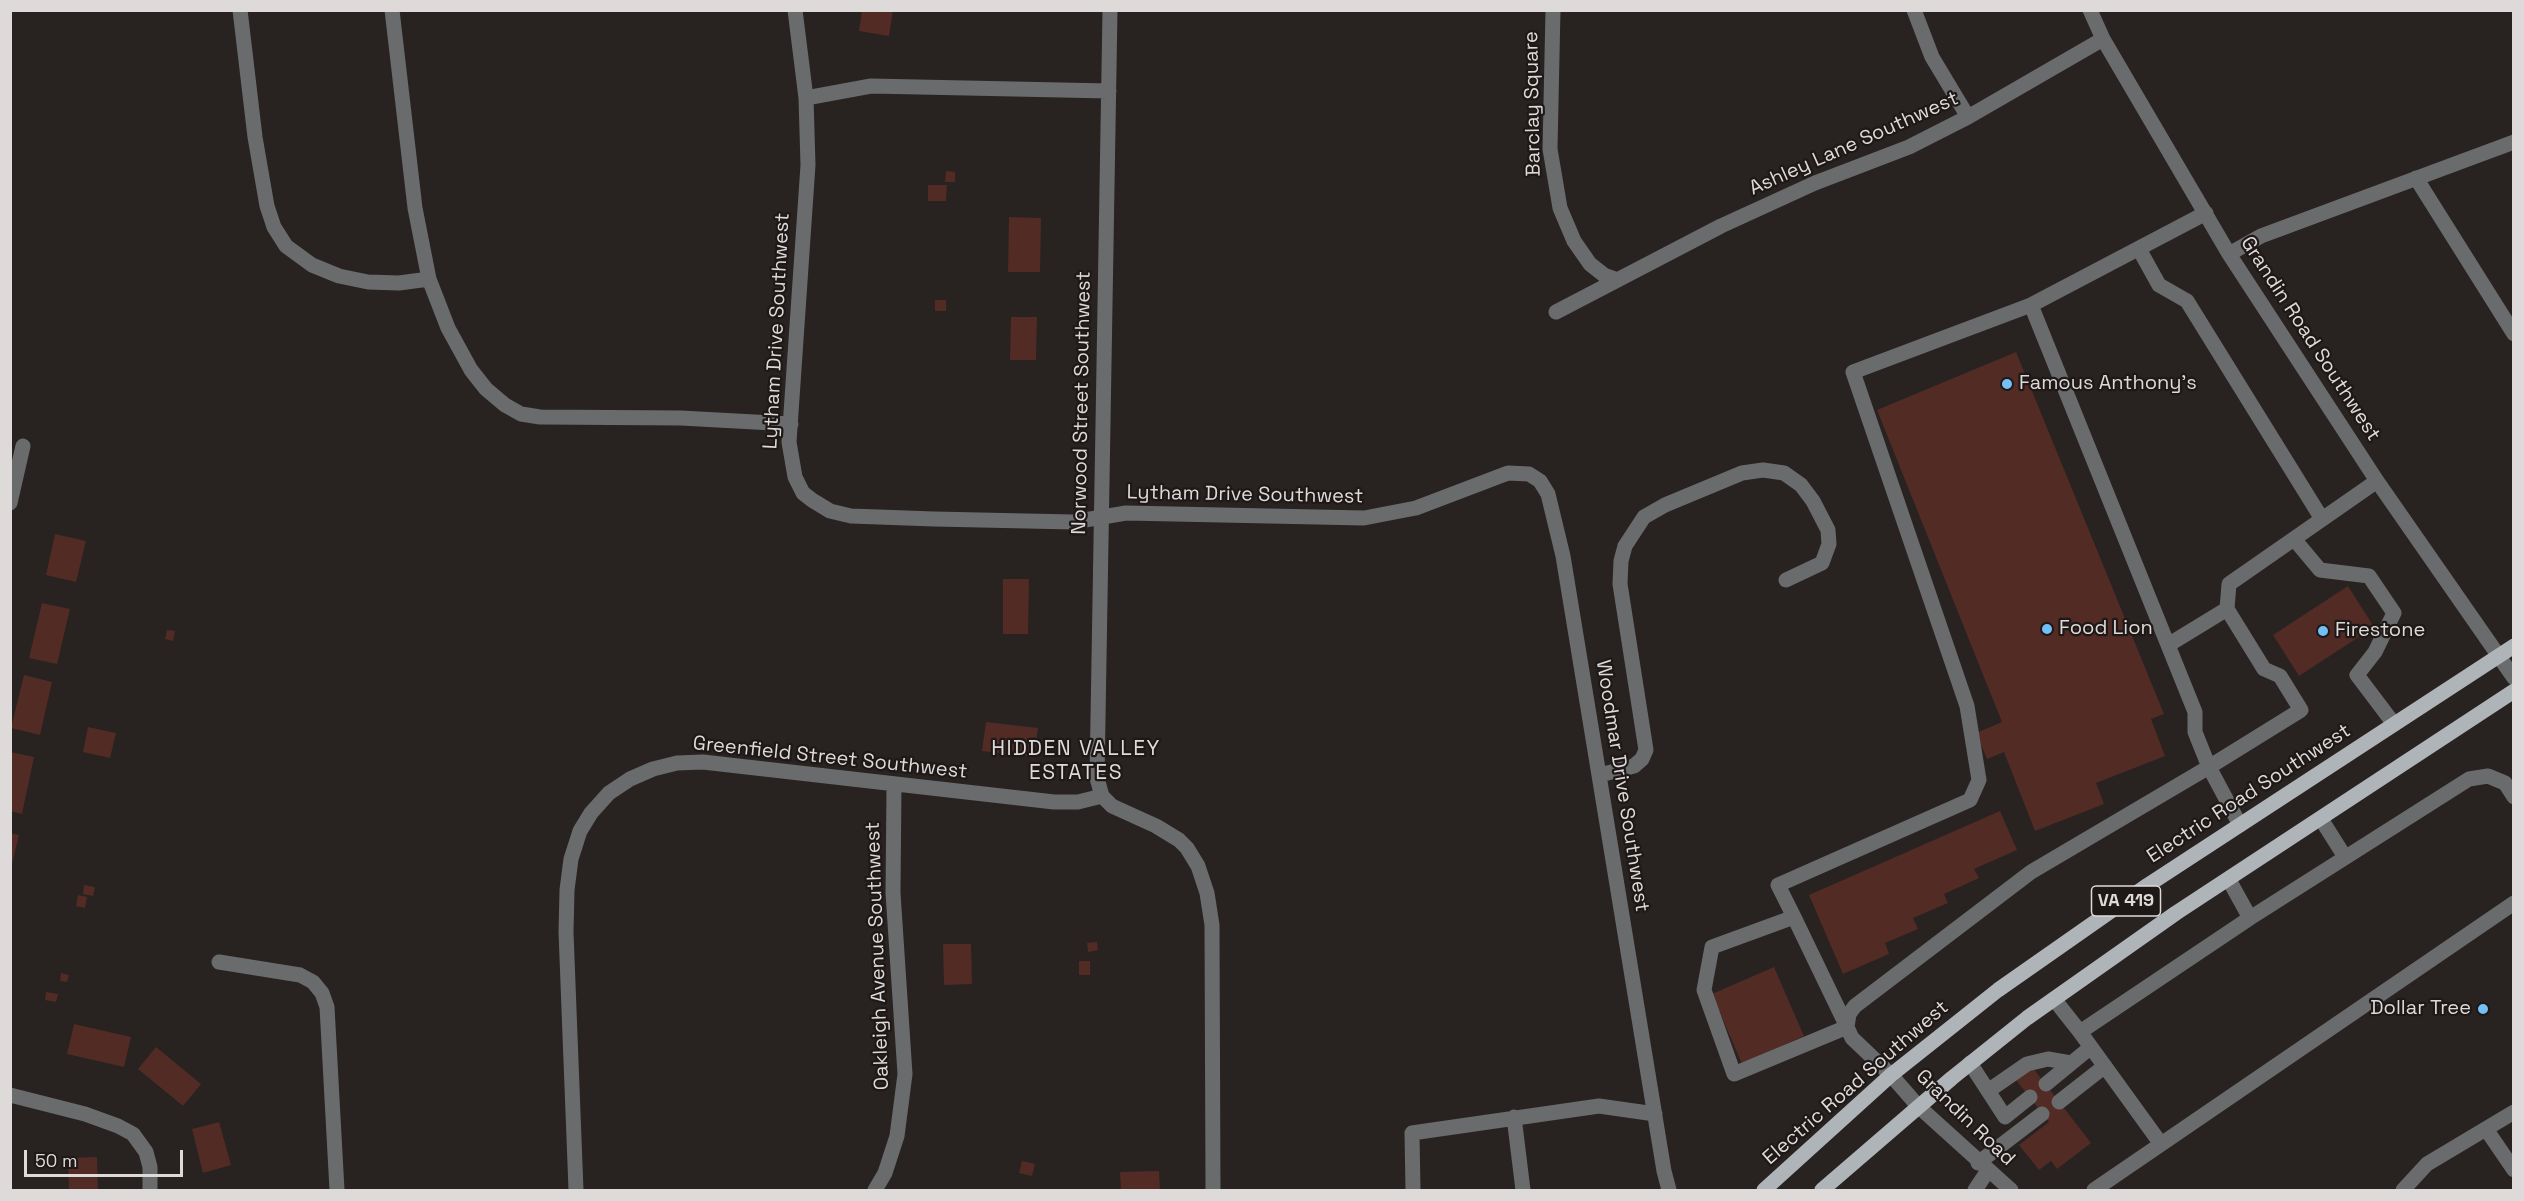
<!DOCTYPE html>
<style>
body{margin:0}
#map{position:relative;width:2524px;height:1201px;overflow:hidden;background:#282221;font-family:"Space Grotesk",sans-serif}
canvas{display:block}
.frame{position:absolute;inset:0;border:12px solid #dfdada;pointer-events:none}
.scale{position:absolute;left:24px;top:1150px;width:159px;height:27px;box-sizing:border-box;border:3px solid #dfdada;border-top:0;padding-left:8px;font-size:18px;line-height:21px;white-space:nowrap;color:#dfdada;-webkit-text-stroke:4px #1e1817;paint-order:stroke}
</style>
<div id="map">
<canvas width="2524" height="1201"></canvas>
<div class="frame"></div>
<div class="scale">50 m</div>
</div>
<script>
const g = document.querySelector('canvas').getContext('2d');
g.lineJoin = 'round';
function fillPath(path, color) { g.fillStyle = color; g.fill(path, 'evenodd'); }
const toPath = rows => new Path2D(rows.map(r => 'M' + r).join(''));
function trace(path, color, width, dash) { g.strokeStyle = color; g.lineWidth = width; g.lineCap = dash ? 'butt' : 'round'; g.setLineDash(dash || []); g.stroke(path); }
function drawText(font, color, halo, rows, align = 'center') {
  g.font = font + ' "Space Grotesk",sans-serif'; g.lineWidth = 4.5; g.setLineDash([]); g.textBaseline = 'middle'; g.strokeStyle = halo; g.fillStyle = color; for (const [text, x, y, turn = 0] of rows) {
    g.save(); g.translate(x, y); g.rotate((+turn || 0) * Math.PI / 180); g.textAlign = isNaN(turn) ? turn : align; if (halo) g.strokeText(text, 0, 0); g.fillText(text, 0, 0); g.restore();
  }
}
const building = toPath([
 [862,10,893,10,889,36,859,31],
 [946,171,955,172,955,182,945,182],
 [928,185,947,185,946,201,928,201],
 [1009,217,1041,218,1040,272,1008,272],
 [935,300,946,300,946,311,935,311],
 [1011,317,1037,317,1036,360,1010,360],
 [2016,352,2164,714,2151,719,2165,756,2096,783,2104,804,2035,831,2004,752,1987,759,1976,733,2002,722,1877,410],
 [55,534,86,541,76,582,46,575],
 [1003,579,1029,579,1028,634,1003,634],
 [2348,586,2374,627,2299,676,2273,635],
 [42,603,70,609,57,664,29,658],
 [167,630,175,631,173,641,165,639],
 [24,675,52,682,40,735,11,728],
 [986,722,1038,728,1034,757,982,751],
 [88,727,116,733,110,758,83,752],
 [10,752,34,757,22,814,10,811],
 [2000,811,2017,850,1974,869,1979,878,1944,894,1948,903,1913,918,1918,929,1885,943,1889,954,1843,974,1809,895],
 [10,833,19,835,11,868,10,868],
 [84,885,95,887,93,896,83,894],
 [78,895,87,897,85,908,76,906],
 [1097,942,1098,950,1088,952,1087,943],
 [943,944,971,944,972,984,944,985],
 [1079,961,1090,961,1090,975,1079,975],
 [1774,967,1804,1036,1742,1064,1712,994],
 [61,973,69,975,67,982,60,981],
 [46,992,58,994,56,1002,45,1000],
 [74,1024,131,1037,124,1067,67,1054],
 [156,1047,201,1084,183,1106,138,1069],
 [2033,1068,2091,1143,2057,1169,2051,1161,2039,1170,2019,1145,2049,1122,2016,1080],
 [219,1122,231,1165,203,1173,192,1129],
 [97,1157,98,1190,69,1190,68,1158],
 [1022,1161,1035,1164,1032,1176,1019,1173],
 [1159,1171,1160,1190,1121,1190,1120,1172]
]);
const minor = toPath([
 [240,10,255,137,267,206,274,227,286,246,312,265,339,276,368,282,399,283,429,279],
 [392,10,415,208,429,279,448,328,471,370,486,389,505,405,521,414,540,417,681,418,791,424],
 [795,10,806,98,808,165,789,442,795,477,803,493,812,500,830,511,851,516,934,519,1073,522,1126,513,1364,518,1416,508,1508,473,1529,474,1540,481,1548,494,1563,556,1664,1171,1669,1190],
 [1110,10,1097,778,1102,796,1112,806,1156,826,1179,840,1187,848,1198,866,1207,893,1212,925,1213,1190],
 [1553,10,1550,149,1560,208,1574,241,1590,264,1604,275,1618,280],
 [1914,10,1932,57,1968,117],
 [2090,10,2103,39,2229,254,2377,481,2514,678],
 [806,98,871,86,1109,91],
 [2416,178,2514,334],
 [2139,249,2159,285,2187,301,2322,519],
 [2229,254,2261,236,2514,142],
 [1556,312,1721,226,1815,183,1909,147,1968,117,2103,39],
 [10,503,23,446],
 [2294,539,2320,570,2369,576,2394,613,2375,652,2357,675,2394,724],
 [2227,609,2264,669,2280,676,2301,710,2209,767,2240,825],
 [2168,645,2227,609,2229,584,2377,481],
 [1600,775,1634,766,1642,759,1646,750,1620,584,1621,561,1625,546,1644,517,1665,505,1742,473,1763,470,1784,473,1801,485,1813,501,1828,530,1829,544,1822,563,1786,580],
 [2321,819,2345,857],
 [1794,917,1712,947,1704,990,1734,1074,1847,1027,1794,917,1778,885,1970,800,1979,780,1967,706,1853,372,2031,305],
 [2250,918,2469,779,2488,776,2505,783,2514,797],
 [219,962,300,975,313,982,322,993,327,1007,337,1190],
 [2054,999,2080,1032],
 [1970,1063,2005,1117,2030,1097],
 [2046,1084,2091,1047],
 [1988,1091,2027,1064,2048,1059,2071,1063],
 [10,1095,85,1114,118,1126,133,1134,146,1152,150,1167,150,1190],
 [2059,1102,2105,1066],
 [1514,1117,1523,1190],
 [2486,1129,2514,1170],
 [2161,1144,2080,1032,2250,918,2229,880],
 [1978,1163,2042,1114],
 [576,1190,566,932,567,890,571,859,580,831,591,813,609,793,630,779,653,769,677,763,703,762,1054,802,1078,802,1102,796],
 [875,1190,885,1173,897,1136,905,1074,893,893,894,786],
 [1413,1190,1412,1133,1599,1106,1655,1114],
 [1975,1190,1987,1172],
 [2011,1190,1918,1106,1891,1075,1852,1038,1847,1027,1849,1014,1855,1006,2031,872,2209,767,2195,732,2195,712,2031,305,2206,213],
 [2094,1190,2514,903],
 [2403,1190,2427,1164,2514,1112]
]);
const major = toPath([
 [1764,1190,1891,1075,1998,990,2148,885,2514,646],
 [1822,1190,1952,1078,2027,1018,2176,913,2514,691]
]);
const markers = [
 [2007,384,6,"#74c0f6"],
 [2047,629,6,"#74c0f6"],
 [2323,631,6,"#74c0f6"],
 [2483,1009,6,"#74c0f6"]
];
const shields = [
 [2126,901,69]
];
const shieldNames = [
 ["VA 419",2126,901]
];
const streetNames = [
 ["Barclay Square",1533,104,-91],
 ["Ashley Lane Southwest",1854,144,-24],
 ["Lytham Drive Southwest",777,331,-87],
 ["Grandin Road Southwest",2310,339,57],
 ["Norwood Street Southwest",1082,403,-89],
 ["Lytham Drive Southwest",1245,495,1],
 ["Greenfield Street Southwest",830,758,6],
 ["Woodmar Drive Southwest",1622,786,81],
 ["Electric Road Southwest",2249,794,-33],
 ["Oakleigh Avenue Southwest",878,956,-92],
 ["Electric Road Southwest",1856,1083,-41],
 ["Grandin Road",1965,1118,44]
];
const poiNames = [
 ["Famous Anthony's",2019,384],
 ["Food Lion",2059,629],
 ["Firestone",2335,631],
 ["Dollar Tree",2471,1009,"right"]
];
const neighbourhoodNames = [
 ["HIDDEN VALLEY",1076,749],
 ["ESTATES",1076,773]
];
fillPath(building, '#522b25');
trace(minor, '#696b6d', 15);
trace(major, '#afb4b8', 15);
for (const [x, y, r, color] of markers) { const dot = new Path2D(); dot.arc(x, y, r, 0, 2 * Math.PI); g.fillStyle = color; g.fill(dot); trace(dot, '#1e1817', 2); }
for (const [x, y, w] of shields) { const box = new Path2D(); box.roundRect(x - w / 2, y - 15, w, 30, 4.5); g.fillStyle = '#1e1817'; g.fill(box); trace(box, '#dfdada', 1.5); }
drawText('bold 18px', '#dfdada', null, shieldNames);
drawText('20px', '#dfdada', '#1e1817', streetNames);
drawText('20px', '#dfdada', '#1e1817', poiNames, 'left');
g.letterSpacing = '1.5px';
drawText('21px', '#dfdada', '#1e1817', neighbourhoodNames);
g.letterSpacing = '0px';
</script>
